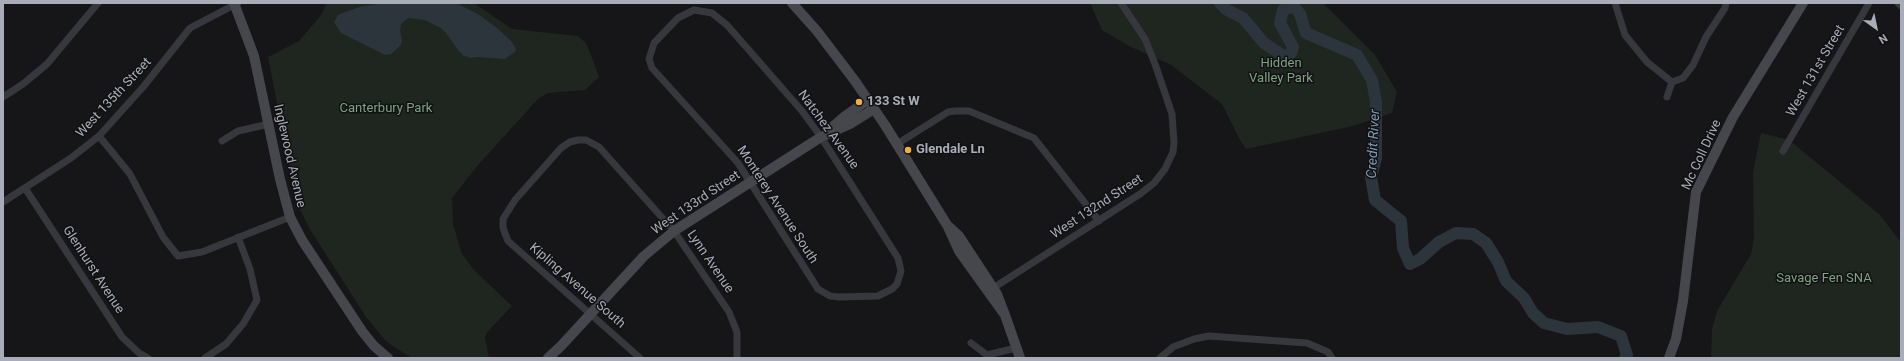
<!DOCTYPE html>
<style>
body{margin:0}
#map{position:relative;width:1904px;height:361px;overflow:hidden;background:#161618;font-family:Roboto,sans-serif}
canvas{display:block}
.frame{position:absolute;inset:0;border:4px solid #a8adb8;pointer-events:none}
.north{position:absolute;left:1856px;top:8px;width:40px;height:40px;-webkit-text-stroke:3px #111113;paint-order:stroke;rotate:147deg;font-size:11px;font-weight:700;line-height:16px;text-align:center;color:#a8adb8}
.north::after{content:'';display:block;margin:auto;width:14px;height:18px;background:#a8adb8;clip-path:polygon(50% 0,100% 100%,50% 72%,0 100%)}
</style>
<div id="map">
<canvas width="1904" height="361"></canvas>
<div class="frame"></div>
<div class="north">N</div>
</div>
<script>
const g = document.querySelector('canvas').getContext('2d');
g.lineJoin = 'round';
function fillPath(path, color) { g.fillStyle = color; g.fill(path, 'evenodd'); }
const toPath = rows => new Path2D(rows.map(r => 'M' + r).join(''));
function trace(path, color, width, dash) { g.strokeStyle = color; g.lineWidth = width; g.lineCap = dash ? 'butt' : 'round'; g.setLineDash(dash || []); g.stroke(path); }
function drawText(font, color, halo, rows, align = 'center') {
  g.font = font + ' Roboto,sans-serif'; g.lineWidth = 3; g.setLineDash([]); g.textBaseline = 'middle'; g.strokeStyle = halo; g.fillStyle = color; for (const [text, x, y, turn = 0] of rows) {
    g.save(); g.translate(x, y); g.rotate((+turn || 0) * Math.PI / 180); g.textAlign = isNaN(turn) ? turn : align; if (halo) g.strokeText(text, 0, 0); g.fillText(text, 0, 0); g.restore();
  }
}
const green = toPath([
 [327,3,474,3,512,29,578,36,585,42,589,50,599,77,585,90,548,93,538,99,478,165,452,198,453,224,462,254,475,271,512,306,488,331,485,337,489,358,412,358,394,347,385,340,366,317,311,231,300,210,293,184,268,57,299,41,321,15],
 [1090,3,1323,3,1375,55,1397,92,1392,113,1353,126,1246,149,1240,140,1222,104,1171,65,1129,46,1102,30],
 [1761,133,1789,140,1879,214,1901,242,1901,358,1711,358,1712,330,1717,311,1751,254,1754,238,1753,172]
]);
const water = toPath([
 [385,3,458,4,478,14,497,28,511,41,515,47,516,51,505,59,477,57,471,58,464,56,458,50,446,33,441,28,425,20,408,18,401,24,400,30,402,40,401,45,391,54,385,55,341,33,334,22,338,15,348,11,363,6]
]);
const river = toPath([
 [1220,3,1227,10,1243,18,1264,43,1285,57,1291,53,1293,47,1280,23,1283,10,1294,6,1300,14,1306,33,1357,55,1372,80,1376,102,1376,158,1371,177,1375,200,1401,221,1403,248,1410,264,1420,259,1439,242,1456,233,1473,234,1486,243,1498,262,1506,281,1524,298,1533,313,1544,323,1567,329,1598,327,1621,336,1627,355,1625,358]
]);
const street = toPath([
 [1615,3,1625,35,1647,62,1672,82],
 [1898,3,1901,6],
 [694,10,712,13,727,25,802,111,821,137,898,258,901,271,897,284,892,289,878,296,839,297,830,296,818,289,738,163,652,68,649,59,654,43,678,18,694,10],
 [3,97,23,84,47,64,98,3],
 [1667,97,1672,82,1683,78,1693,65,1706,37,1725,8,1726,3],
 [99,136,130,174,163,237,178,256,202,252,290,217],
 [222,141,238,131,269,124],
 [897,144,948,112,955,111,969,111,1034,138,1099,221],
 [1783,151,1869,3],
 [25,188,122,337,139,353,148,358],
 [3,202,71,158,99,136,144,86,190,28,238,3],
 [990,290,1140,194,1154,183,1165,169,1173,152,1174,143,1172,114,1155,64,1145,39,1121,3],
 [971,343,987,355,1016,348],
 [205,358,226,344,243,324,257,300,250,269,238,237],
 [640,358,508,241,503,228,503,219,515,200,561,148,570,142,578,140,586,140,599,147,674,231,729,312,737,332,737,358],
 [1160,358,1173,347,1194,339,1209,336,1307,343,1328,352,1332,358]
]);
const secondary = toPath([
 [234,3,254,56,280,179,290,217,302,240,362,331,374,346,388,358],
 [792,3,817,31,855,81,885,125,947,225,959,251,1005,315,997,294,959,236,947,225],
 [830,129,845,116,868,100],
 [1005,315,1020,358],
 [548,358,561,346,644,256,674,231,821,137,850,124,874,109],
 [1669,358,1676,339,1683,301,1696,192,1733,117,1803,3]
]);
const markers = [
 [859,102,4,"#f2b134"],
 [908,150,4,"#f2b134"]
];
const parkNames = [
 ["Hidden",1281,64],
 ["Valley Park",1281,79],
 ["Canterbury Park",386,109],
 ["Savage Fen SNA",1824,279]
];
const streetNames = [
 ["West 131st Street",1816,71,-60],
 ["West 135th Street",114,98,-47],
 ["Natchez Avenue",828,130,54],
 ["Mc Coll Drive",1702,155,-65],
 ["Inglewood Avenue",289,156,77],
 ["West 133rd Street",696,203,-34],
 ["Monterey Avenue South",777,205,57],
 ["West 132nd Street",1097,207,-33],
 ["Lynn Avenue",710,262,56],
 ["Glenhurst Avenue",93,270,57],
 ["Kipling Avenue South",577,286,41]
];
const poiNames = [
 ["133 St W",867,102],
 ["Glendale Ln",916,150]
];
const waterNames = [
 ["Credit River",1374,144,-87]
];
fillPath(green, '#1e261f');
fillPath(water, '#2c353c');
trace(river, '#2c353c', 12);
trace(street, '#37383d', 7);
trace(secondary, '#45474d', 10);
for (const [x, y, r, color] of markers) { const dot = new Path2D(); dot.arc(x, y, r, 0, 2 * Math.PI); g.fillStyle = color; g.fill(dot); trace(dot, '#111113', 1.5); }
drawText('13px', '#7fa381', '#111113', parkNames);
drawText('13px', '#a8adb8', '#111113', streetNames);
drawText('bold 13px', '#a8adb8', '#111113', poiNames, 'left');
drawText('italic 14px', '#7f9bb3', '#111113', waterNames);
</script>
